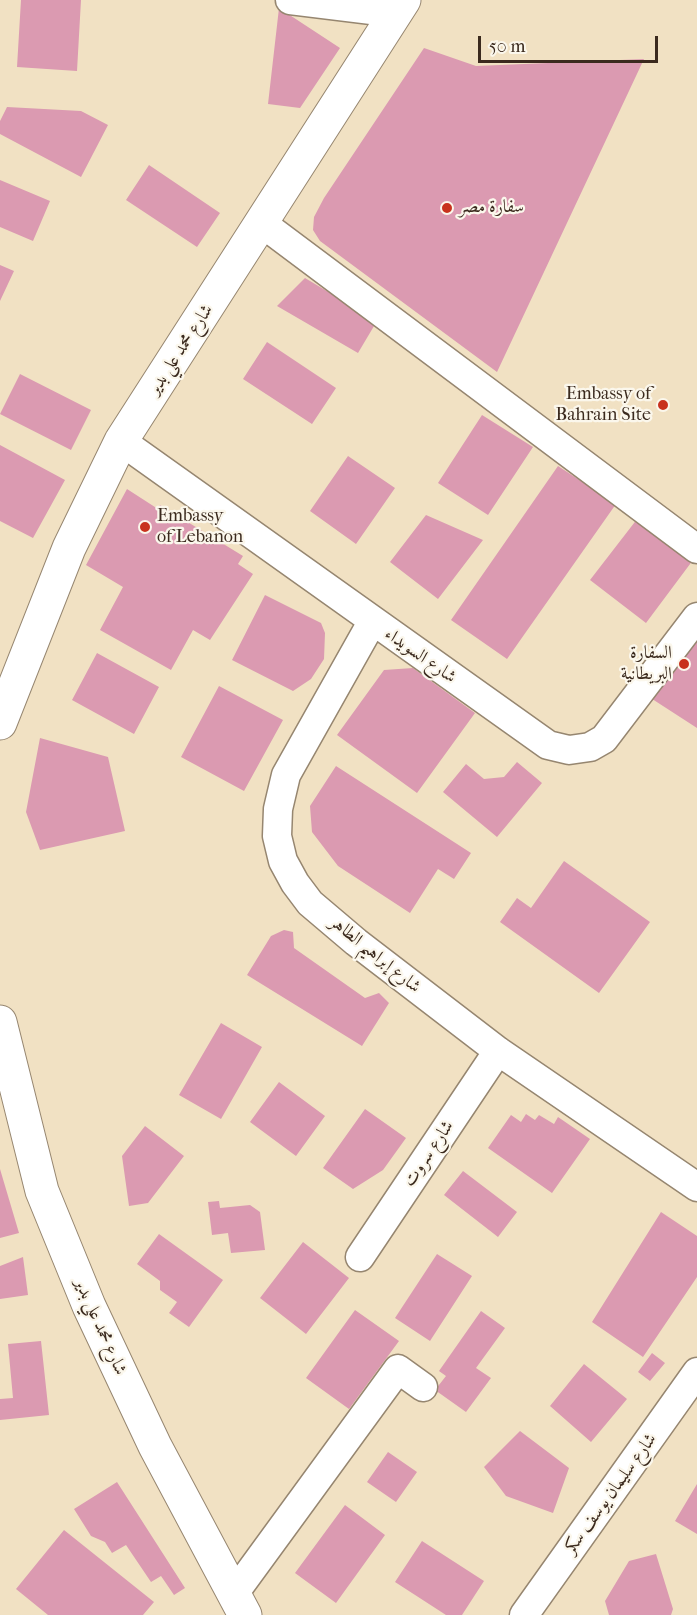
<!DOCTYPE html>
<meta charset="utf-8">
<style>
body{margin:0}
#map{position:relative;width:697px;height:1615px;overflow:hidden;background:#f1e1c3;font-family:"IM FELL French Canon",serif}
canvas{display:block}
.scale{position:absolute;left:478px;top:36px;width:180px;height:27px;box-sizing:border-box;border:3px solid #3b2a1e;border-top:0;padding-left:8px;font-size:18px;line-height:21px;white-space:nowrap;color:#3b2a1e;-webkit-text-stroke:4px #fbf7ec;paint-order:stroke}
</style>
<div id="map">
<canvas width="697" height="1615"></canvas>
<div class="scale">50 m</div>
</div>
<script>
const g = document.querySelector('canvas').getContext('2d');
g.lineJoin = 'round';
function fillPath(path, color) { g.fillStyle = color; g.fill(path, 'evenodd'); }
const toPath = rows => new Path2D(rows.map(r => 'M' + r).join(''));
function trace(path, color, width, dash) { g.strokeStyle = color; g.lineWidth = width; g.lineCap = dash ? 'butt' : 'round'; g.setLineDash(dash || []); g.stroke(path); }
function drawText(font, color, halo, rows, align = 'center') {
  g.font = font + ' "IM FELL French Canon",Amiri,serif'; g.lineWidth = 4.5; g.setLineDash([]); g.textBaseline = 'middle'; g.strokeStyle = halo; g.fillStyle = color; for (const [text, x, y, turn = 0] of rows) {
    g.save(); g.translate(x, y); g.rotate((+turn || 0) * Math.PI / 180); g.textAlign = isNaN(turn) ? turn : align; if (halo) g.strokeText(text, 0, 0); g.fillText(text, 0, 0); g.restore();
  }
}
const building = toPath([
 [21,0,81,0,77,71,17,67],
 [279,8,340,48,300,108,268,104],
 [424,48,476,66,644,59,497,372,320,241,313,230,314,217,324,198],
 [7,107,81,111,108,125,81,177,0,134,0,121],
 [149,165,220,213,197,247,126,200],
 [0,180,50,201,33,241,0,227],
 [0,265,14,271,0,301],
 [305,278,377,321,358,353,277,306],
 [267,342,336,388,312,424,243,379],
 [20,374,91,410,71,450,0,414],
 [482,415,533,447,488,515,438,483],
 [0,445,65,480,33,538,0,521],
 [348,456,395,488,356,544,310,511],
 [558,466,616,504,507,659,451,620],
 [127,489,158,509,160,505,243,556,238,564,253,574,210,640,193,630,171,670,100,630,123,587,86,565],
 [641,514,696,556,646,623,590,580],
 [426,515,483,540,438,599,390,562],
 [265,595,321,623,325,633,324,659,311,679,293,691,232,660],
 [697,633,697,728,646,695],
 [97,653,159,687,134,734,72,700],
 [413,668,475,713,417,793,337,735,384,670],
 [219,686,283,720,244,791,181,757],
 [40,738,108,757,125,831,40,850,26,812],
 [517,762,542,783,497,837,443,792,466,764,484,779,504,777],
 [336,766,471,853,454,879,438,869,410,913,338,866,312,832,310,806],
 [564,861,650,922,599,993,500,922,517,898,531,908],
 [284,930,293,932,294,948,365,998,379,993,389,1003,362,1046,247,975,271,936],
 [221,1023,262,1047,221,1119,179,1095],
 [279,1082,325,1116,296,1156,250,1122],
 [365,1109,406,1138,383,1170,353,1189,323,1168],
 [526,1114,535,1120,539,1115,554,1124,558,1117,590,1139,552,1193,488,1148,511,1115,521,1122],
 [145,1126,184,1156,148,1203,129,1206,122,1156],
 [0,1169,19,1233,0,1238],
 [463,1171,517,1212,498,1237,444,1195],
 [219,1201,220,1208,250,1205,260,1212,265,1250,231,1253,228,1233,212,1235,208,1202],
 [661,1212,697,1236,697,1277,643,1357,592,1322],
 [159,1234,223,1280,189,1327,169,1313,177,1302,160,1290,160,1281,137,1264],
 [303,1242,349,1278,306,1334,260,1298],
 [437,1254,472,1276,430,1341,395,1318],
 [23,1257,28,1295,0,1299,0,1266],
 [355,1310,399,1341,349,1409,306,1378],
 [481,1311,505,1328,476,1368,491,1378,466,1412,435,1390,446,1376,439,1371],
 [41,1341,49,1415,0,1420,0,1399,13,1398,8,1344],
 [652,1353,665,1363,650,1381,638,1372],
 [584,1364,627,1399,591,1442,550,1406],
 [520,1431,569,1468,553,1513,506,1496,484,1467],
 [388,1452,417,1472,396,1502,367,1482],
 [117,1482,185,1588,174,1595,161,1576,151,1582,126,1545,112,1553,105,1542,91,1536,74,1509],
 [697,1484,697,1534,675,1521],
 [345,1505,385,1535,336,1603,295,1573],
 [64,1530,154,1602,143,1615,48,1615,16,1589],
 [422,1541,484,1581,462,1615,446,1615,395,1582],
 [656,1554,673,1609,671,1615,609,1615,605,1601,629,1561]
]);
const minor = toPath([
 [290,0,396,13],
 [263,224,697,549],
 [121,441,548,745,569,750,590,747,604,739,697,617],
 [372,622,286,775,278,809,277,836,283,861,295,883,310,903,356,942,498,1051,697,1187],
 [360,1257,498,1051],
 [233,1595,398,1369,423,1387],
 [524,1615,697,1372]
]);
const tertiary = toPath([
 [0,723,69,548,121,441,404,0],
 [0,1022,42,1191,89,1306,155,1446,245,1615]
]);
const markers = [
 [447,208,6,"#c8321e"],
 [663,405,6,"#c8321e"],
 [145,527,6,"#c8321e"],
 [684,664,6,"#c8321e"]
];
const poiNames = [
 ["سفارة مصر",459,208],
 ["Embassy of",651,395,"right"],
 ["Bahrain Site",651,416,"right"],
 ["Embassy",157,517],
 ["of Lebanon",157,538],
 ["السفارة",672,654,"right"],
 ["البريطانية",672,675,"right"]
];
const streetNames = [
 ["شارع محمد علي بدير",181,350,-57],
 ["شارع السويداء",420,656,35],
 ["شارع إبراهيم الطاهر",375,955,39],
 ["شارع سروت",429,1154,-56],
 ["شارع محمد علي بدير",100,1327,66],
 ["شارع سليمان يوسف سكر",611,1494,-54]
];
fillPath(building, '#db9ab1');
trace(minor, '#968670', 31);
trace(tertiary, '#968670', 35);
trace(minor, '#fff', 28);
trace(tertiary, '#fff', 33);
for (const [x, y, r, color] of markers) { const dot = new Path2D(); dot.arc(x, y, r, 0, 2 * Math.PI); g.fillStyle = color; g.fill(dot); trace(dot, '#fbf7ec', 2); }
drawText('18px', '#3b2a1e', '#fbf7ec', poiNames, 'left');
drawText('18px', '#3b2a1e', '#fbf7ec', streetNames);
</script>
